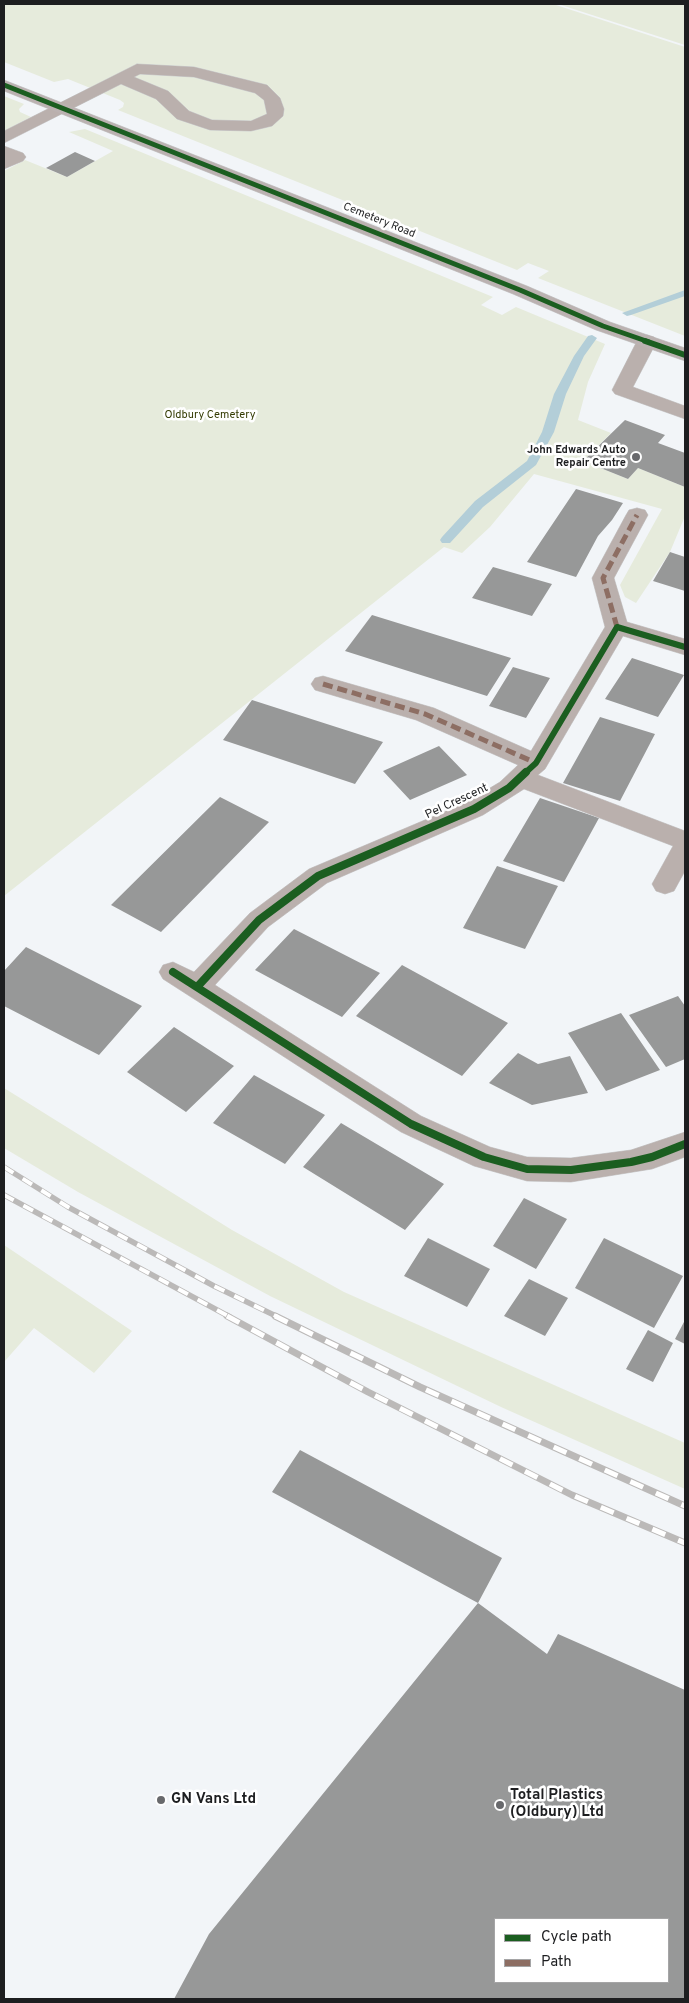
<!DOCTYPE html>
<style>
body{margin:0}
#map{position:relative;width:689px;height:2003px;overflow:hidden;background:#f2f5f8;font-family:Overpass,sans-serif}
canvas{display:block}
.frame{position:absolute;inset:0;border:5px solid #1d1e20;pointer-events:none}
.legend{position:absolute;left:494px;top:1918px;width:175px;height:65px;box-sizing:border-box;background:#fff;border:1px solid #a5a5a6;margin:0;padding:6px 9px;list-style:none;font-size:15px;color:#1d1e20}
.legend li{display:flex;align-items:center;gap:10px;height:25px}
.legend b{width:25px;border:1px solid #a5a5a6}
</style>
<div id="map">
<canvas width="689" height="2003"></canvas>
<div class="frame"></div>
<ul class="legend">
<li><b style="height:6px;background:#1b5e20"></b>Cycle path</li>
<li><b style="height:6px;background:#8d6e63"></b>Path</li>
</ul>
</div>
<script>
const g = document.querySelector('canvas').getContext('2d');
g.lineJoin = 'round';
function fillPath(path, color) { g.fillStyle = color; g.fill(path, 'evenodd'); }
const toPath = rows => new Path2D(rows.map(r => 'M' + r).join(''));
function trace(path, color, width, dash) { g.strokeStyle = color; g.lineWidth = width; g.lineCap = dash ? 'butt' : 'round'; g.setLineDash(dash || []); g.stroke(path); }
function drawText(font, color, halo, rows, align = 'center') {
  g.font = font + ' Overpass,sans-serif'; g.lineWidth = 5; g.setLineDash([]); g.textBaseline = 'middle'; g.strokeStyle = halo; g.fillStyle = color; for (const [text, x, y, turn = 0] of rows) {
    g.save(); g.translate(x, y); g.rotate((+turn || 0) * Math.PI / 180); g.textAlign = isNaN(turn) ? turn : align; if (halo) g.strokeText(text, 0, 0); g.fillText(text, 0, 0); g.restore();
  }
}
const green = toPath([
 [4,4,553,4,685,47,685,336,538,278,549,271,528,263,517,270,118,110,123,107,124,103,120,100,68,79,54,82,4,62],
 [558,4,685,4,685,45],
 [4,96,24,104,19,109,20,112,31,117,4,131],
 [85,129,493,297,481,305,502,315,516,307,605,344,588,382,578,420,611,433,583,461,628,479,638,468,685,487,685,516,670,552,636,603,625,597,620,585,662,509,534,474,490,527,462,553,444,547,4,896,4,171,25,160,67,177,113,151,69,132],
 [4,1088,232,1230,344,1292,685,1443,685,1489,501,1407,270,1296,78,1192,4,1148],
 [4,1245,132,1331,94,1373,34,1328,4,1362]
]);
const stream = toPath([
 [685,290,685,296,631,315,627,316,622,313,685,290],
 [592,335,597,338,584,356,566,394,554,432,536,465,483,507,450,543,442,543,440,540,442,537,475,501,527,461,542,432,554,394,574,356,588,336,592,335]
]);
const building = toPath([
 [75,152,95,161,67,177,46,168],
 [625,420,665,435,658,443,685,453,685,487,638,468,628,479,583,461],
 [576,489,623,503,612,520,598,536,576,577,527,562],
 [670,552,685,557,685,591,653,581],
 [493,567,552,584,532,616,472,598],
 [372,615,511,658,487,696,345,651],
 [632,658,684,675,658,717,605,699],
 [513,667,550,678,526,718,489,706],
 [252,700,383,742,355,784,223,740],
 [600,717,655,734,620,801,563,783],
 [439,746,467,775,410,800,383,771],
 [220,797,269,822,161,932,111,905],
 [540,798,599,818,564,882,503,861],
 [497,866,558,886,525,949,463,928],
 [294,929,380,973,342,1017,255,970],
 [26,947,142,1006,99,1055,4,1006,4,971],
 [402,965,508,1023,462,1076,356,1016],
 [678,996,685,1006,685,1059,666,1067,629,1015],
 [621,1013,660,1070,606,1091,568,1033],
 [174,1027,234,1066,186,1112,127,1072],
 [518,1053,538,1064,570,1056,588,1093,532,1105,489,1083],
 [254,1075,325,1115,285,1164,213,1123],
 [341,1123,444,1184,405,1230,303,1167],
 [524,1198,567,1219,536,1269,493,1246],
 [428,1238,490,1269,467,1307,404,1276],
 [604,1238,683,1276,654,1328,575,1288],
 [529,1279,568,1298,545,1336,504,1316],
 [685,1320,685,1344,675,1339],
 [648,1330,673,1343,653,1382,626,1369],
 [300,1450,502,1558,478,1603,272,1492],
 [478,1603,547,1654,558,1634,685,1690,685,1999,174,1999,209,1934],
 [495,1919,668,1919,668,1982,495,1982]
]);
const minor = toPath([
 [137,64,194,67,267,85,280,98,284,109,283,116,272,126,251,131,210,130,177,119,156,99,121,84,4,143,4,131,137,64],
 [140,74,194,77,255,93,264,100,267,114,251,121,212,120,189,111,168,91,134,77,140,74],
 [4,146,23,153,26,157,23,161,4,169,4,146],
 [647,335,654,337,657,341,633,387,685,406,685,419,615,394,612,390,637,341,640,337,647,335],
 [637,508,645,510,648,515,614,578,627,622,685,639,685,655,623,636,545,769,538,775,685,831,685,871,674,891,665,894,656,891,652,884,673,846,524,789,483,815,327,883,268,927,215,985,421,1116,490,1147,527,1157,571,1158,631,1150,685,1132,685,1157,652,1169,571,1182,527,1181,474,1166,401,1132,163,979,159,972,163,965,173,962,194,972,250,913,309,869,465,803,500,782,518,765,416,720,315,690,311,684,315,678,323,676,434,708,531,751,605,627,592,578,626,515,629,510,637,508]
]);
const major = toPath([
 [4,80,527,286,610,322,685,348,685,361,596,330,513,294,4,91,4,80]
]);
const railFar1 = toPath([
 [4,1167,68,1207,214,1286,278,1317],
 [4,1195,230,1317]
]);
const rail = toPath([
 [227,1316,368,1392,572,1495,685,1543],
 [275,1316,420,1387,685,1506]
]);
const quiet = toPath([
 [617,627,603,578,637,515],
 [323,684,425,714,536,763]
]);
const cyclewayFar2 = toPath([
 [4,85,520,290,603,326,649,342]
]);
const cyclewayFar1 = toPath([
 [645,341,685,355],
 [525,773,536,763,617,627,685,647]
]);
const cycleway = toPath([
 [173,972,411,1124,484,1157,527,1169,571,1170,631,1162,652,1157,685,1144],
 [198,986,259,920,318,876,474,809,509,788,526,772]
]);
const markers = [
 [636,457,5,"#68696c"],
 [161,1800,5,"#68696c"],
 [500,1805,5,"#68696c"]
];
const farStreetnames = [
 ["Cemetery Road",379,221,22]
];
const farParknames = [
 ["Oldbury Cemetery",210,416]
];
const farPoinames = [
 ["John Edwards Auto",626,451],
 ["Repair Centre",626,464]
];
const streetNames = [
 ["Pel Crescent",457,802,-25]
];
const nearPoinames = [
 ["Total Plastics",510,1796],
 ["(Oldbury) Ltd",510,1813],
 ["GN Vans Ltd",171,1800]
];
fillPath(green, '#e6ebdc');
fillPath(stream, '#b3ced8');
fillPath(building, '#979898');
trace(minor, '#ccced0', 1);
trace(major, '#ccced0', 1);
fillPath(minor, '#bab0ad');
fillPath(major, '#bbb2b1');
trace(railFar1, '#bbb9b8', 5.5);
trace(rail, '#bbb9b8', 7);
trace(railFar1, '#fff', 4, [11]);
trace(rail, '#fff', 5, [14]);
trace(quiet, '#8d6e63', 5, [10, 5]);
trace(cyclewayFar2, '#1b5e20', 5);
trace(cyclewayFar1, '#1b5e20', 6);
trace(cycleway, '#1b5e20', 8);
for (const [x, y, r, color] of markers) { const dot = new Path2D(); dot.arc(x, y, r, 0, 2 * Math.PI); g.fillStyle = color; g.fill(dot); trace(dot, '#fff', 2); }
drawText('11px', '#1d1e20', '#fff', farStreetnames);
drawText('11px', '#353c04', '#fff', farParknames);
drawText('bold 11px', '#1d1e20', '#fff', farPoinames, 'right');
drawText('12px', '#1d1e20', '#fff', streetNames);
drawText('bold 15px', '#1d1e20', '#fff', nearPoinames, 'left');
</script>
